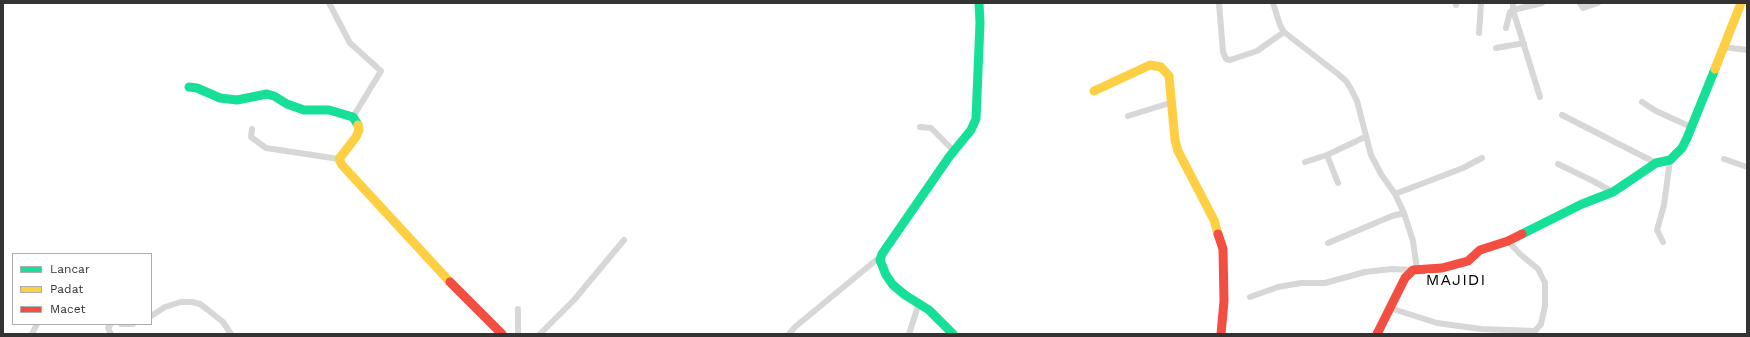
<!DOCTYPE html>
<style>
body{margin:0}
#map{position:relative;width:1750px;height:337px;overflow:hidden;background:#fff;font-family:"Work Sans",sans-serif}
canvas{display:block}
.frame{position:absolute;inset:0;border:4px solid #333;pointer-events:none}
.legend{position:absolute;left:12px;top:253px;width:140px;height:72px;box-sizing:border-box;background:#fff;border:1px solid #adadad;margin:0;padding:5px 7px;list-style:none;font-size:12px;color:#333}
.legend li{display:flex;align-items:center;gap:8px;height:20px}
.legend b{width:20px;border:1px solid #adadad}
</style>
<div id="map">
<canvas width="1750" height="337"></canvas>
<div class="frame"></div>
<ul class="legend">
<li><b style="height:5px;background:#16e098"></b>Lancar</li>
<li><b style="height:5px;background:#ffcf43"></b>Padat</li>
<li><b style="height:5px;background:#f24e42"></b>Macet</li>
</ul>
</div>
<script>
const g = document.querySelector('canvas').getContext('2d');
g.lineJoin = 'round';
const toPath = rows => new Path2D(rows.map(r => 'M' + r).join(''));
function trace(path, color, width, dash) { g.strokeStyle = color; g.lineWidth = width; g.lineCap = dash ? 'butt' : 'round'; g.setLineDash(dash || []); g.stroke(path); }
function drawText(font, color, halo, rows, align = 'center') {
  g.font = font + ' "Work Sans",sans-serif'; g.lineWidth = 4; g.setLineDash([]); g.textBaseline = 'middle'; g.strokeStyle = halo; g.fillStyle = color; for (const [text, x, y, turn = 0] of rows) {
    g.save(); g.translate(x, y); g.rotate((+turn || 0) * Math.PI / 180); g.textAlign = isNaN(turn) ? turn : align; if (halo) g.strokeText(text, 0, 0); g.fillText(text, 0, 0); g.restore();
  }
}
const street = toPath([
 [329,3,350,43,381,71,353,117],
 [1219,3,1223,52,1226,59,1230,60,1257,51,1284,32],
 [1273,3,1280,25,1284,32,1338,74,1346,81,1351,89,1357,101,1371,155,1381,174,1395,194,1404,213,1413,241,1417,269],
 [1580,3,1583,8,1598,3],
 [1456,5,1456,3],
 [1506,28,1510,12,1513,10,1513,3],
 [1479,33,1481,3],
 [1723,47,1747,50],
 [1496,48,1524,43],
 [1540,97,1513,10,1542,3],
 [1642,102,1656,111,1691,127],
 [1562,115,1656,163],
 [1128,116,1173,102],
 [920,127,931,128,954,151],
 [252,129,251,137,266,148,339,159],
 [1327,155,1338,183],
 [1724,159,1747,167],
 [1305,162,1327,155,1365,137],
 [1558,164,1593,181,1613,192],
 [1395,194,1463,168,1482,158],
 [1663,242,1657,230,1664,205,1670,160],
 [1328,243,1392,216,1404,213],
 [1250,297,1278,287,1301,283,1325,283,1365,272,1392,269,1413,270],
 [1390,308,1437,323,1481,329,1535,331,1541,324,1545,306,1545,283,1538,269,1520,254,1508,241],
 [151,316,165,307,181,302,192,302,200,304,208,310,223,322,231,334],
 [111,324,108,328,111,334],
 [121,324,133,324],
 [32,334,37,324],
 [518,334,518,309],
 [540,334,574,300,624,240],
 [789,334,795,327,881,256],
 [909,334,919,303]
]);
const fast = toPath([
 [189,87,197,88,220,98,237,100,267,94,274,96,287,104,304,110,329,110,353,117,358,125],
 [1522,234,1582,204,1613,192,1656,163,1670,160,1682,148,1687,138,1715,69],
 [953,334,929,310,905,295,893,285,886,275,880,260,882,254,949,157,971,130,976,119,980,23,979,3]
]);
const slow = toPath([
 [1715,69,1741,3],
 [1094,91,1150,65,1161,67,1169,76,1175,140,1178,151,1214,220,1218,234],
 [358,125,359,130,356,137,339,159,342,165,450,282]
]);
const jam = toPath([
 [1218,234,1223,249,1224,301,1221,334],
 [450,282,502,334],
 [1377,334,1405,278,1413,270,1442,268,1468,261,1480,250,1508,241,1522,234]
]);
const quarterNames = [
 ["MAJIDI",1456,280]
];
trace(street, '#d7d7d7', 6);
trace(fast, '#16e098', 9);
trace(slow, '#ffcf43', 9);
trace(jam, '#f24e42', 9);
g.letterSpacing = '1px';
drawText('16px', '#000', '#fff', quarterNames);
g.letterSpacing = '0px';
</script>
